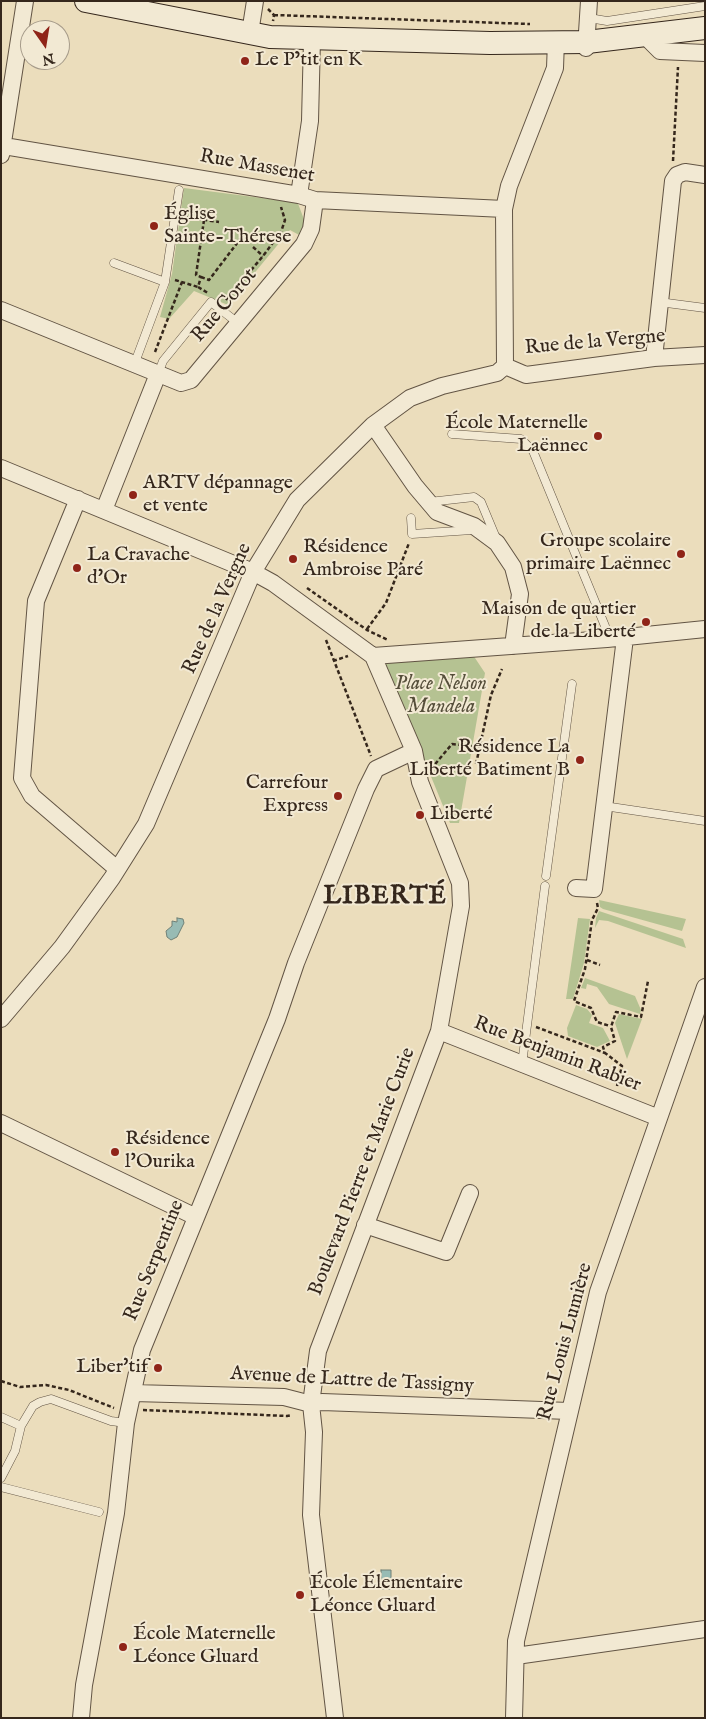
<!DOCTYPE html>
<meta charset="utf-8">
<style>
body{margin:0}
#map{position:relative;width:706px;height:1719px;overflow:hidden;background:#ebddbc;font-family:"IM FELL English",serif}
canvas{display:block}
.frame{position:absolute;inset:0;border:2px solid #35271c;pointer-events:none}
.north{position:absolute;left:20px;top:20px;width:50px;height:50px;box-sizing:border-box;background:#f2e9d3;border:1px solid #a69b8a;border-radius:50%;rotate:167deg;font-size:14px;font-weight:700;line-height:20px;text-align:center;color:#35271c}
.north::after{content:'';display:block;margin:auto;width:18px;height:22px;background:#8f2418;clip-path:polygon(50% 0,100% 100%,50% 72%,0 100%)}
</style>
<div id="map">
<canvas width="706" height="1719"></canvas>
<div class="frame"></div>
<div class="north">N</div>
</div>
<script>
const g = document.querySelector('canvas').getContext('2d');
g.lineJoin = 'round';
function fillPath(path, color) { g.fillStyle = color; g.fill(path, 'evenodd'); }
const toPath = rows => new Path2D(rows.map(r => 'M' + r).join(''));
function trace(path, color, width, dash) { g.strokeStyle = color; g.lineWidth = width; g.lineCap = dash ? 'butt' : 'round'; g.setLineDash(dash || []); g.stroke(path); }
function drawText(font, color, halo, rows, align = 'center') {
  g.font = font + ' "IM FELL English",serif'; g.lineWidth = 4; g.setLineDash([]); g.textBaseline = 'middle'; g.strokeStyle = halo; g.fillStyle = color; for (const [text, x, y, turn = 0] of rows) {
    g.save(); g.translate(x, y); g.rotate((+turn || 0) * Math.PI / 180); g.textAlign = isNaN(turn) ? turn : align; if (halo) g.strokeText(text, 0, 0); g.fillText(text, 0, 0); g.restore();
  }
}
const green = toPath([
 [184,188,285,201,297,201,305,222,301,236,290,230,228,305,194,291,169,319,160,317,172,274],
 [473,655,485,673,459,823,450,823,385,664,394,658],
 [599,900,686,919,682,931,603,909,600,907],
 [599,911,683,939,686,948,608,921,599,920,595,928,596,918],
 [578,918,590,919,584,963,573,999,566,999],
 [585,978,635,996,641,1010,640,1014,609,1004,597,987,587,984,586,989,581,988],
 [576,1005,587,1009,592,1015,589,1023,603,1028,610,1041,597,1047,568,1036,567,1028],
 [619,1014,642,1019,627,1059,615,1023]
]);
const water = toPath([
 [177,918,183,919,184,923,177,937,171,940,167,937,166,931,172,926,172,921,177,922,177,918],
 [381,1570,391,1570,391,1589,382,1589,381,1570]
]);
const path = toPath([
 [268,9,274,15,273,21],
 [274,15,530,24],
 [673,161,678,67],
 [184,217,219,222],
 [204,220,196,275,201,277,198,287,208,293],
 [253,247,263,256],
 [201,277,209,280,241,238],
 [175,280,198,287],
 [226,300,263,256,281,232,285,220,281,207],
 [155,352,182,282],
 [307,588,367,630,388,640],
 [367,629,386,603,409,543],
 [326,640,371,756],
 [333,661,348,656],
 [476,764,491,695,502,669],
 [431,769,452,744,480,747],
 [597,903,598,908,592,920,585,969,574,1001,591,1008,597,1022,610,1026],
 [587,960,600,965],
 [536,1027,605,1053],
 [617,1086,622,1066,605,1053,603,1047,615,1041,611,1027,616,1012,641,1017,648,981],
 [1,1381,20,1387,46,1385,69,1390,114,1408],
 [143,1410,287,1416,292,1415]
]);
const lane = toPath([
 [589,18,607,21,705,6],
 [114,263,165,282],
 [659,302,705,308],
 [134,365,165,282,179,190],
 [158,374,163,361,211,302,238,323],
 [452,434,521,439,533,451,605,626,607,639],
 [429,502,474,497,481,502,496,538],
 [411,518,412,534,472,530],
 [604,806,705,821],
 [546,876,572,684],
 [522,1064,545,886],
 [1,1417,21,1426],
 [1,1478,15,1451,21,1426,33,1406,40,1402,51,1399,111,1421,126,1423],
 [1,1487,99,1512]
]);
const street = toPath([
 [250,33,255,1],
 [650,41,660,51,705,53],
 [586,48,589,1],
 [4,146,299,195,315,200,504,209],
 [1,155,25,1],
 [299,195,310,121,312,39],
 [1,310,181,383,191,380,304,244,311,229,315,200],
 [654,358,673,181,677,175,685,172,705,175],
 [505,366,504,209,509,186,555,68,556,41],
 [373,425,415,486,437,512,474,526,497,543,513,567,520,594,513,646],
 [1,468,253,572,273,583,373,656,414,751,420,782,460,883,461,906,439,1031,318,1351,311,1404,314,1432,311,1515,335,1718],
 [78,499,36,601,22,778,32,796,117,869],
 [104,510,158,374],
 [373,656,607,639,705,629],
 [576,888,594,889,625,638],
 [1,1019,62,947,112,878,146,824,253,572,297,500,373,425,410,398,442,386,497,373,505,366,526,375,654,358,705,355],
 [439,1031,659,1118],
 [1,1123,196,1217],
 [365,1225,446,1252,470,1193],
 [133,1393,284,1397,311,1404,322,1402,569,1411],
 [516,1656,705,1629],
 [81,1718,84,1685,116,1513,126,1423,142,1350,277,1019,296,963,366,789,376,769,414,751],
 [514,1718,516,1641,598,1292,705,987]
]);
const secondary = toPath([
 [86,1,270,37,490,43,587,42,705,28]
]);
const markers = [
 [245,61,5,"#8f2418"],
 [154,226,5,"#8f2418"],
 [598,436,5,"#8f2418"],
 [133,495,5,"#8f2418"],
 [681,554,5,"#8f2418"],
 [293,559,5,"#8f2418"],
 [77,568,5,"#8f2418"],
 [646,622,5,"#8f2418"],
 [580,760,5,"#8f2418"],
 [338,796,5,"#8f2418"],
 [420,815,5,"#8f2418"],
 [115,1152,5,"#8f2418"],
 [158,1368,5,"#8f2418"],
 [300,1595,5,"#8f2418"],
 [123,1647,5,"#8f2418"]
];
const poiNames = [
 ["Le P’tit en K",255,61],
 ["Église",164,215],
 ["Sainte-Thérese",164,238],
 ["École Maternelle",588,424,"right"],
 ["Laënnec",588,447,"right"],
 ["ARTV dépannage",143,484],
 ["et vente",143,507],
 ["Groupe scolaire",671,542,"right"],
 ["primaire Laënnec",671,565,"right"],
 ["Résidence",303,548],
 ["Ambroise Paré",303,571],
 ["La Cravache",87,556],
 ["d'Or",87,579],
 ["Maison de quartier",636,610,"right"],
 ["de la Liberté",636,633,"right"],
 ["Résidence La",570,748,"right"],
 ["Liberté Batiment B",570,771,"right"],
 ["Carrefour",328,784,"right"],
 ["Express",328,807,"right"],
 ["Liberté",430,815],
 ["Résidence",125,1140],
 ["l'Ourika",125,1163],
 ["Liber'tif",148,1368,"right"],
 ["École Élementaire",310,1584],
 ["Léonce Gluard",310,1607],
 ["École Maternelle",133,1635],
 ["Léonce Gluard",133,1658]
];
const streetNames = [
 ["Rue Massenet",257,167,10],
 ["Rue Corot",225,306,-50],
 ["Rue de la Vergne",595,343,-5],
 ["Rue de la Vergne",218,609,-66],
 ["Rue Benjamin Rabier",557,1055,21],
 ["Boulevard Pierre et Marie Curie",363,1172,-69],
 ["Rue Serpentine",155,1261,-68],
 ["Rue Louis Lumière",566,1342,-75],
 ["Avenue de Lattre de Tassigny",352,1381,3]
];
const parkNames = [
 ["Place Nelson",441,685],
 ["Mandela",441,708]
];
const districtNames = [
 ["LIBERTÉ",385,898]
];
fillPath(green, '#b5c292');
fillPath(water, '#98bbb4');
trace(water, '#708077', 1);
trace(lane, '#625444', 9);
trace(street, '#625444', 18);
trace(secondary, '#35271c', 24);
trace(path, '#35271c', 2.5, [4, 2.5]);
trace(lane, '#f2e9d3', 8);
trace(street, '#f2e9d3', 16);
trace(secondary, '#f2e9d3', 22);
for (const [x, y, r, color] of markers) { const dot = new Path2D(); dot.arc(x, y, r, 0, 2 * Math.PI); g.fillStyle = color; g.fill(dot); trace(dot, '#f2e9d3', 2); }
drawText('20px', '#35271c', '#f2e9d3', poiNames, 'left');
drawText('20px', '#35271c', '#f2e9d3', streetNames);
drawText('italic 20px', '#554e3a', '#f2e9d3', parkNames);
g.letterSpacing = '1px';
drawText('bold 25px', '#35271c', '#f2e9d3', districtNames);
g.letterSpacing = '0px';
</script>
